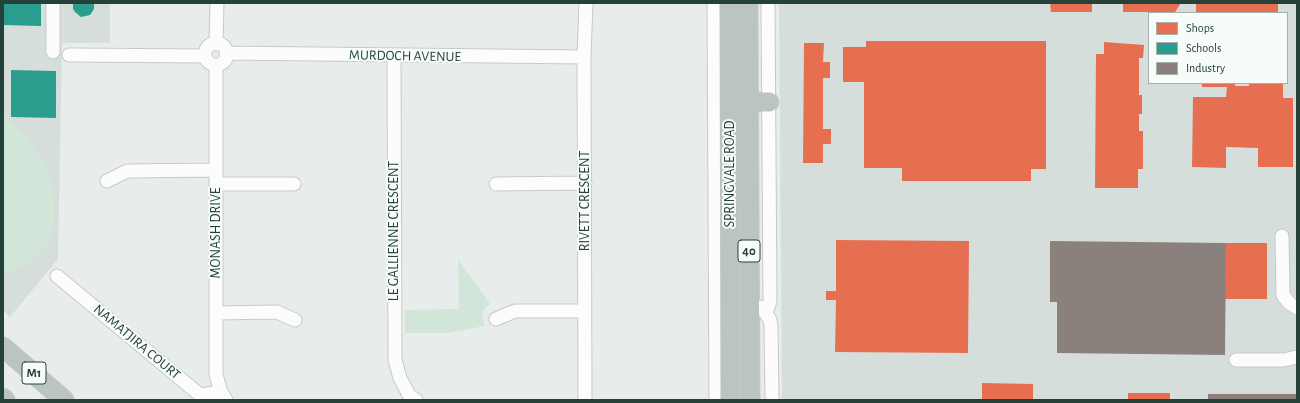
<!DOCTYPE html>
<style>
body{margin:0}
#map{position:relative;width:1300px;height:403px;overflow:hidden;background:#e8edeb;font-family:"Alegreya Sans",sans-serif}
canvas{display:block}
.frame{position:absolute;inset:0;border:4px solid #24423a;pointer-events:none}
.legend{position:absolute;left:1148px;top:12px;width:140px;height:72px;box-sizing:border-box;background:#f7fbf9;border:1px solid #a3b1ad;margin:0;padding:5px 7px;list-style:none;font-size:12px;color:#24423a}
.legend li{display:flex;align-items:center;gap:8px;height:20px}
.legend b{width:20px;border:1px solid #a3b1ad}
</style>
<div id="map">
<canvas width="1300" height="403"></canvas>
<div class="frame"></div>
<ul class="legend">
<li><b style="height:11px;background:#e76f51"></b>Shops</li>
<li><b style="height:11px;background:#2a9d8f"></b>Schools</li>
<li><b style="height:11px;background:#8a817c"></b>Industry</li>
</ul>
</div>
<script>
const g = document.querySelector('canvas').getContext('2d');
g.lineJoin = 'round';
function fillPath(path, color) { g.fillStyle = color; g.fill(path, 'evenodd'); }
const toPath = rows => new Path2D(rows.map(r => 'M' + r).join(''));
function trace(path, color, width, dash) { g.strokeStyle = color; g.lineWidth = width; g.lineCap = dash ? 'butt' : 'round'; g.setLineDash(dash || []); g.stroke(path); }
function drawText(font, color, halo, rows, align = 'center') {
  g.font = font + ' "Alegreya Sans",sans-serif'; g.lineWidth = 4; g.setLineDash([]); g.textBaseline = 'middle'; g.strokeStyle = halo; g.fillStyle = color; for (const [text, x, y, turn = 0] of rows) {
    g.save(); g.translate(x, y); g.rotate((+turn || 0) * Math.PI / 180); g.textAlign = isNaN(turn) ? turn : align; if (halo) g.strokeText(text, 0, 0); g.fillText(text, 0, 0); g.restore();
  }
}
const built = toPath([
 [3,3,110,3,110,43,62,43,58,259,10,317,3,311],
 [779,3,1297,3,1297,400,782,400],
 [1149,13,1287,13,1287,83,1149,83]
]);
const green = toPath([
 [3,118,10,122,24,134,42,159,53,189,54,206,54,223,50,239,43,250,28,263,14,270,3,273],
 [458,259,490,304,485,308,482,314,483,320,485,326,446,333,405,333,405,310,459,309]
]);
const shops = toPath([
 [1050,3,1092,3,1092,12,1051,12],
 [1123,3,1181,3,1175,12,1123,12],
 [1196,3,1278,3,1278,12,1196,12],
 [866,41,1046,41,1046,169,1031,169,1031,181,902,181,902,168,864,168,864,82,843,82,843,47,866,47],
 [1104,42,1144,45,1143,58,1139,58,1139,95,1142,95,1142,114,1139,114,1139,131,1143,131,1143,169,1138,169,1138,188,1095,188,1096,54,1104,54],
 [804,43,824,43,823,62,830,62,830,78,823,78,823,129,831,129,831,144,823,144,823,163,803,163],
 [1202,83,1235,83,1235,86,1249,86,1249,83,1283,83,1283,98,1293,98,1293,167,1258,167,1258,148,1226,147,1226,168,1192,167,1193,97,1226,97,1227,87,1202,87],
 [836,240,969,241,968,353,835,352,836,300,826,300,826,291,836,291],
 [1226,243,1267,243,1267,299,1225,299],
 [982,383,1033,384,1033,400,982,400],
 [1128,393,1170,393,1170,400,1128,400]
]);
const schools = toPath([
 [3,3,41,3,41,26,3,25],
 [73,3,94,3,94,9,90,15,81,17,75,12,73,9],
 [11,70,56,71,56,118,11,117]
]);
const industry = toPath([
 [1050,241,1226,243,1225,355,1057,353,1057,302,1050,302],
 [1208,394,1297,394,1297,400,1208,400]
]);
const minor = toPath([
 [714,3,716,400],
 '205 54a11 11 0 1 1 22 0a11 11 0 1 1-22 0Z',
 [216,44,217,3],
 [53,52,53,3],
 [226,53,584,57],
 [69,55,205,56],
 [394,56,395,360,400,378,409,395,416,400],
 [216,65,216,375,221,392,226,400],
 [107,181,127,171,216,170],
 [216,184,294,184],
 [496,184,585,183],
 [1282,236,1283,295,1289,303,1297,308],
 [57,276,200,395,221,392],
 [760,307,765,312,770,320,771,326,772,400],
 [765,312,768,308,770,301,768,3],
 [216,313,277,312,295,320],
 [496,319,515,311,584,311],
 [1236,360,1284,360,1297,357],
 [585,400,584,57,586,3]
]);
const highway = toPath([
 [729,3,730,400],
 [748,3,750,400],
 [736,102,769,102],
 [3,347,64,400],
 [3,398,5,400]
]);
const shields = [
 [749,251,22],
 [34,373,24]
];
const shieldNames = [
 ["40",749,251],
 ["M1",34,373]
];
const streetNames = [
 ["MURDOCH AVENUE",405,56,1],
 ["SPRINGVALE ROAD",730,174,-90],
 ["RIVETT CRESCENT",585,201,-90],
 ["LE GALLIENNE CRESCENT",394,231,-90],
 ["MONASH DRIVE",216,233,-90],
 ["NAMATJIRA COURT",137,342,40]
];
fillPath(built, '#d6dedb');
fillPath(green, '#d1e6d8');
fillPath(shops, '#e76f51');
fillPath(schools, '#2a9d8f');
fillPath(industry, '#8a817c');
trace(minor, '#c5cac8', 15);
trace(highway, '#c3ccc9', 21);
trace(minor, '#fcfcfc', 13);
trace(highway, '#bcc4c2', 19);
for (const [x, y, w] of shields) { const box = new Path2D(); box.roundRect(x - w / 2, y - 11, w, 22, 3); g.fillStyle = '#f7fbf9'; g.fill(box); trace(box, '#24423a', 1); }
drawText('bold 13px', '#24423a', null, shieldNames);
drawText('14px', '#24423a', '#f7fbf9', streetNames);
</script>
